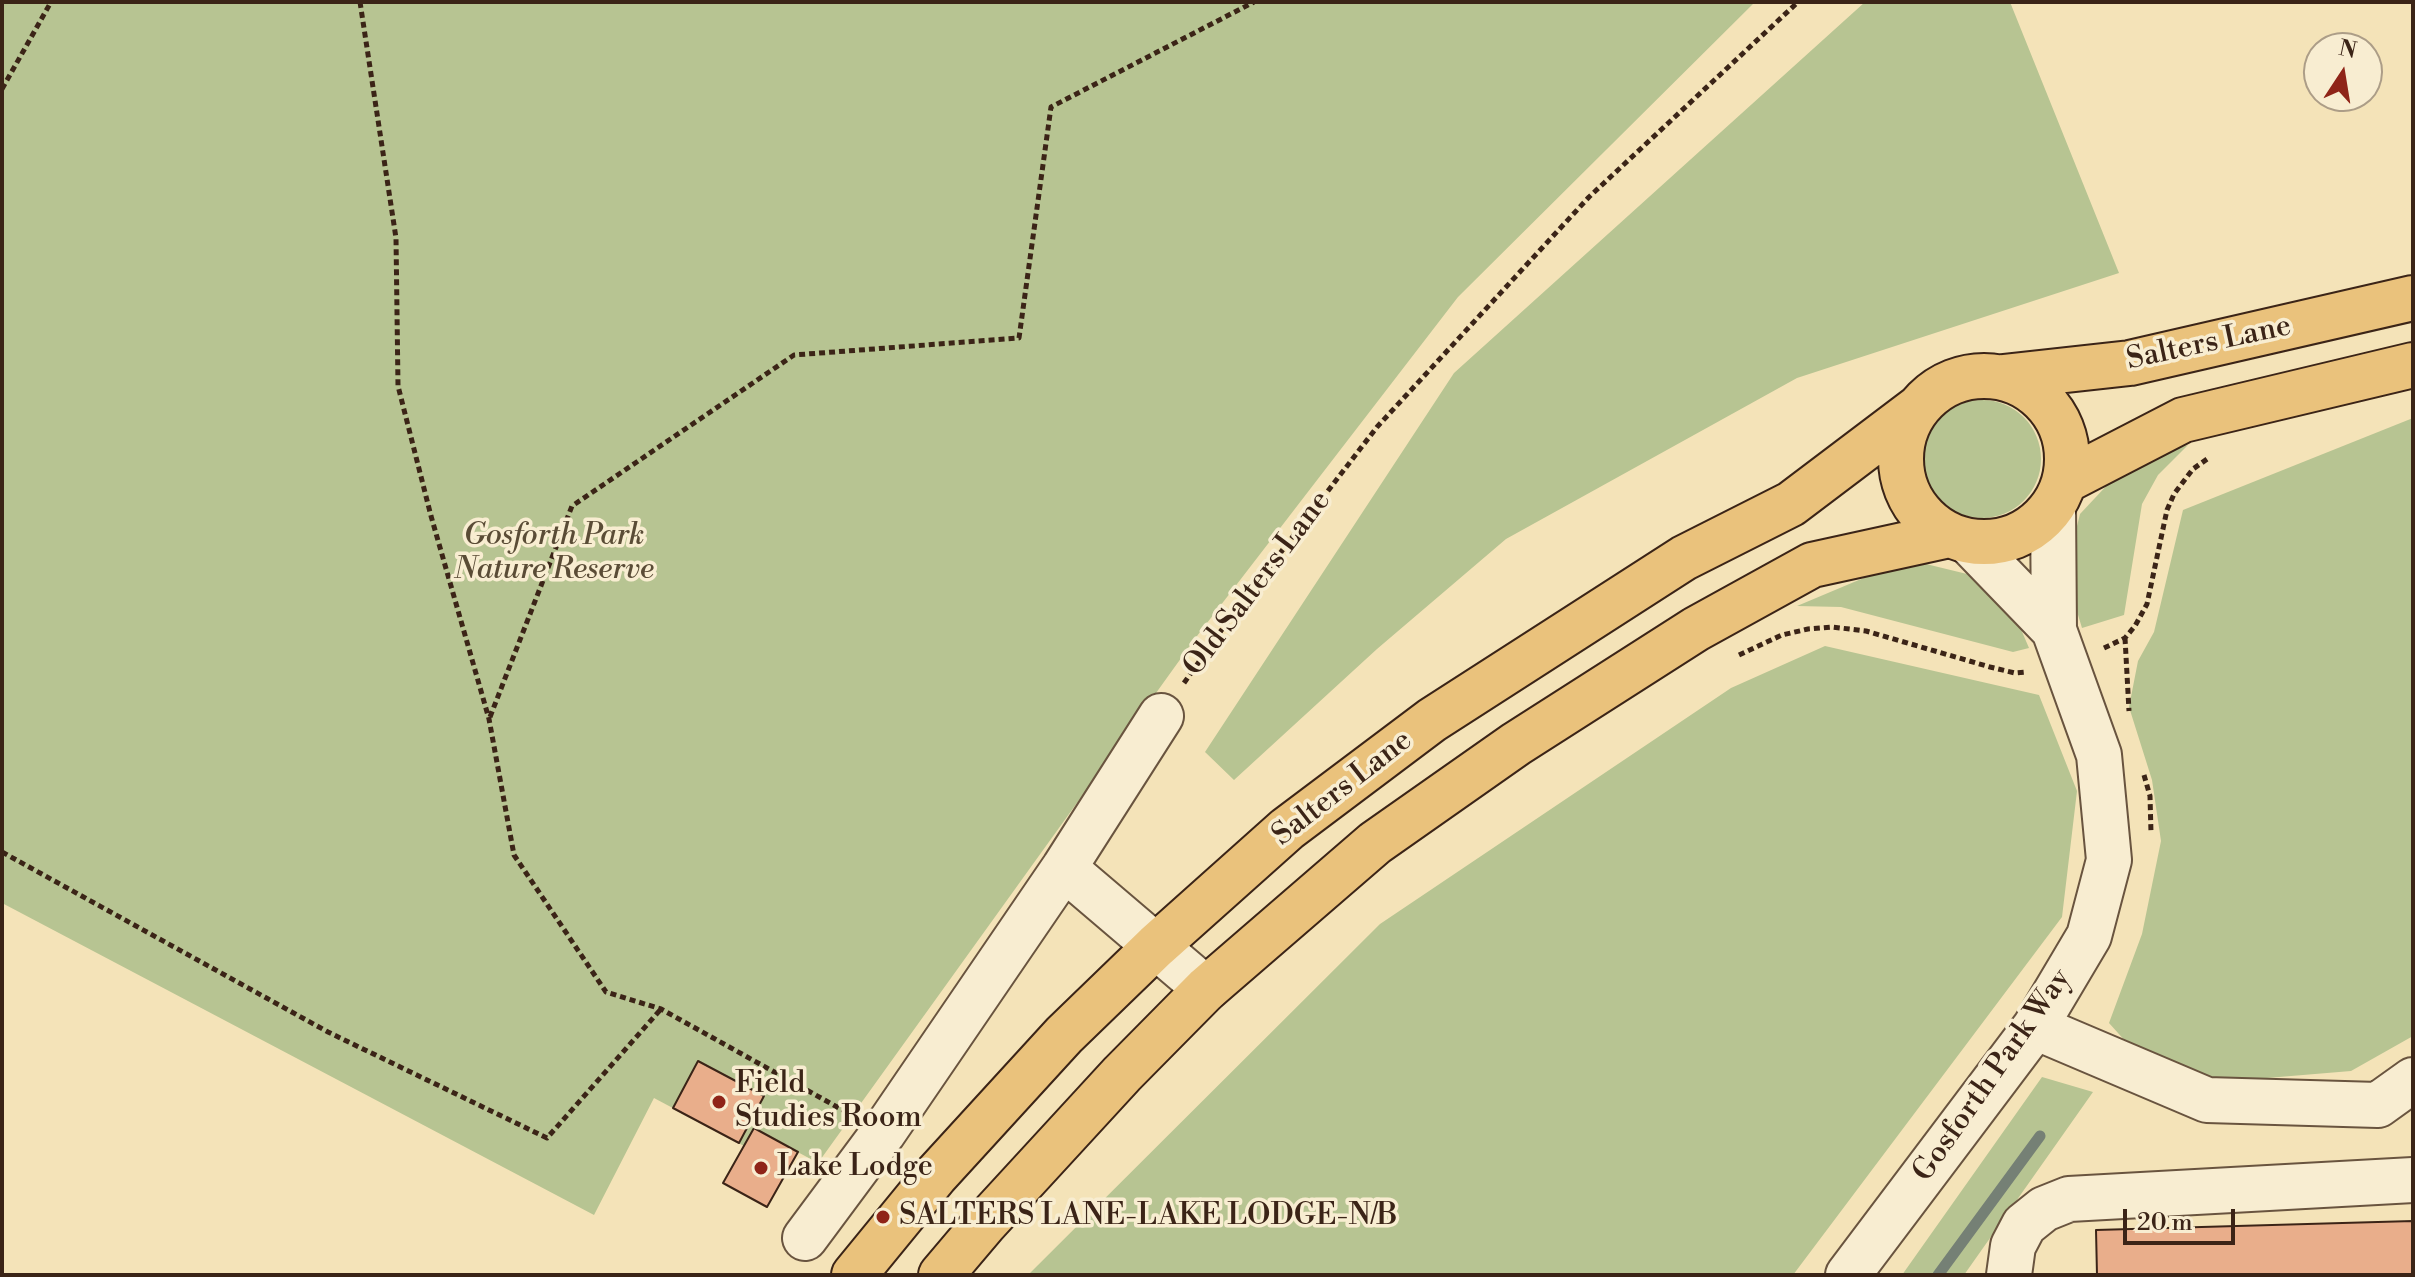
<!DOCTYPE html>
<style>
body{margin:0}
#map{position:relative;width:2415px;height:1277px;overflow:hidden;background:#f4e3b8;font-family:"Libre Bodoni",serif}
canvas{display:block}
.frame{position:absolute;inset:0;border:4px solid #3b2417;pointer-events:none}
.north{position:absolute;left:2303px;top:32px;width:80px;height:80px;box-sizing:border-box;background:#f8edd1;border:2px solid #ac9d87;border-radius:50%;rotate:12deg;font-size:22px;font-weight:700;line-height:32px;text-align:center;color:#3b2417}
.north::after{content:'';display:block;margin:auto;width:28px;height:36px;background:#8f2418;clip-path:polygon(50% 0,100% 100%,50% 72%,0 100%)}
.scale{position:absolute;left:2123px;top:1209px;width:112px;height:36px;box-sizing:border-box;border:4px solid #3b2417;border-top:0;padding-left:10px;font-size:24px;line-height:28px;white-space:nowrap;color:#3b2417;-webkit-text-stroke:6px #f8edd1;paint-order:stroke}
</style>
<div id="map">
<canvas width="2415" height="1277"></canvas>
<div class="frame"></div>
<div class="north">N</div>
<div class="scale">20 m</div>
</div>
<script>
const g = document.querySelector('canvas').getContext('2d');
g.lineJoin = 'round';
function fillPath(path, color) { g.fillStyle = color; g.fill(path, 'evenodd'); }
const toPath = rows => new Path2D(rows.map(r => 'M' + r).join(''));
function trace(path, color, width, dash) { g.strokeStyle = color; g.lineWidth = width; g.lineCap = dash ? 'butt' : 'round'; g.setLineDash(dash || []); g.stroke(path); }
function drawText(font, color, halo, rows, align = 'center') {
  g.font = font + ' "Libre Bodoni",serif'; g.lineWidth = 7; g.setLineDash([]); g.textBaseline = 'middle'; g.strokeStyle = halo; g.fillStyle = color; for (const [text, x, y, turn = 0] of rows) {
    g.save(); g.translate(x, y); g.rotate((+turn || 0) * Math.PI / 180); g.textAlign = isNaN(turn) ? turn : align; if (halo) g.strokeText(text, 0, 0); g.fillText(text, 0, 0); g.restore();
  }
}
const green = toPath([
 [2,2,1755,2,1458,297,1197,636,818,1163,755,1129,744,1146,654,1098,594,1215,2,903],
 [1865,2,2010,2,2119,273,1797,378,1506,539,1377,649,1234,780,1205,752,1454,373],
 '1923 459a59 59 0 1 1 118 0a59 59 0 1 1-118 0Z',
 [2413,418,2413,1036,2351,1071,2207,1083,2127,1043,2109,1023,2142,934,2161,841,2152,780,2129,707,2138,661,2154,632,2183,510],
 [2188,445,2158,475,2142,504,2124,615,2082,628,2072,595,2070,554,2080,514,2110,482,2153,457],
 [1926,564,1967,574,1997,597,2020,627,2029,648,2013,652,1841,607,1797,606,1885,569],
 [1825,646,2039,695,2077,791,2062,917,1793,1275,1028,1275,1380,924,1731,688],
 [2042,1077,2093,1092,1964,1275,1902,1275]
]);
const stream = toPath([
 [1938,1275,2040,1136]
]);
const building = toPath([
 [698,1061,764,1096,739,1143,673,1108,698,1061],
 [754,1128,798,1152,767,1207,723,1183,754,1128],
 [2413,1221,2413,1275,2097,1275,2096,1230,2413,1221]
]);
const path = toPath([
 [360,2,396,238,398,386,431,516,489,719,514,855,606,992,661,1009,848,1113],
 [2,89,51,2],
 [2125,638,2129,711],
 [2104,648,2125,638,2135,626,2147,604,2167,510,2174,494,2193,469,2210,457],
 [1739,655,1782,635,1808,629,1832,627,1866,631,1990,667,2015,673,2026,672],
 [1184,683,1228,621,1377,427,1589,197,1798,2],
 [490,717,572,506,794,355,1019,338,1051,107,1254,2],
 [2144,775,2150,796,2151,833],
 [2,852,328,1032,547,1138,661,1009]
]);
const minor = toPath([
 [1969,542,2054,630],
 [1064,868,1206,989],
 [2035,1027,2207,1100,2378,1105,2413,1080],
 [805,1238,883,1133,1064,868,1161,716],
 [1848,1275,2035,1027,2089,936,2109,860,2099,755,2054,630,2053,507],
 [2009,1275,2013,1246,2024,1225,2044,1209,2069,1199,2413,1180]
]);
const major = toPath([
 '1901 459a83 83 0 1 1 166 0a83 83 0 1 1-166 0Z',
 [2003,377,2130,363,2413,298],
 [2065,481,2183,420,2413,365],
 [854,1275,935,1176,1064,1035,1156,946,1287,829,1432,720,1684,558,1791,504,1918,408],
 [941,1275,985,1223,1122,1074,1206,989,1375,843,1516,744,1696,629,1812,565,1949,535]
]);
const markers = [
 [719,1102,8,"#8f2418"],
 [761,1168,8,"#8f2418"],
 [883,1217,8,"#8f2418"]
];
const streetNames = [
 ["Salters Lane",2209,344,-12],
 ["Old Salters Lane",1258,584,-53],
 ["Salters Lane",1343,789,-38],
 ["Gosforth Park Way",1993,1076,-55]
];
const parkNames = [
 ["Gosforth Park",554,537],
 ["Nature Reserve",554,571]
];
const poiNames = [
 ["Field",735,1085],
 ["Studies Room",735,1119],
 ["Lake Lodge",777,1168],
 ["SALTERS LANE-LAKE LODGE-N/B",899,1217]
];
fillPath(green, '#b7c492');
trace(stream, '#758075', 11);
fillPath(building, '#e9ae8b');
trace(building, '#3b2417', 2);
trace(minor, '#69543f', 48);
trace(major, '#3b2417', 48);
trace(path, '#3b2417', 5, [6, 4]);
trace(minor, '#f8edd1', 44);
trace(major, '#eac27c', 44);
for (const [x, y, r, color] of markers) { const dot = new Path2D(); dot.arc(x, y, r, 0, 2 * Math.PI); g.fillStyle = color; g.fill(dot); trace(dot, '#f8edd1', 3); }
drawText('30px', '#3b2417', '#f8edd1', streetNames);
drawText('italic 30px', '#5a4c36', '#f8edd1', parkNames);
drawText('30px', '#3b2417', '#f8edd1', poiNames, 'left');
</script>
